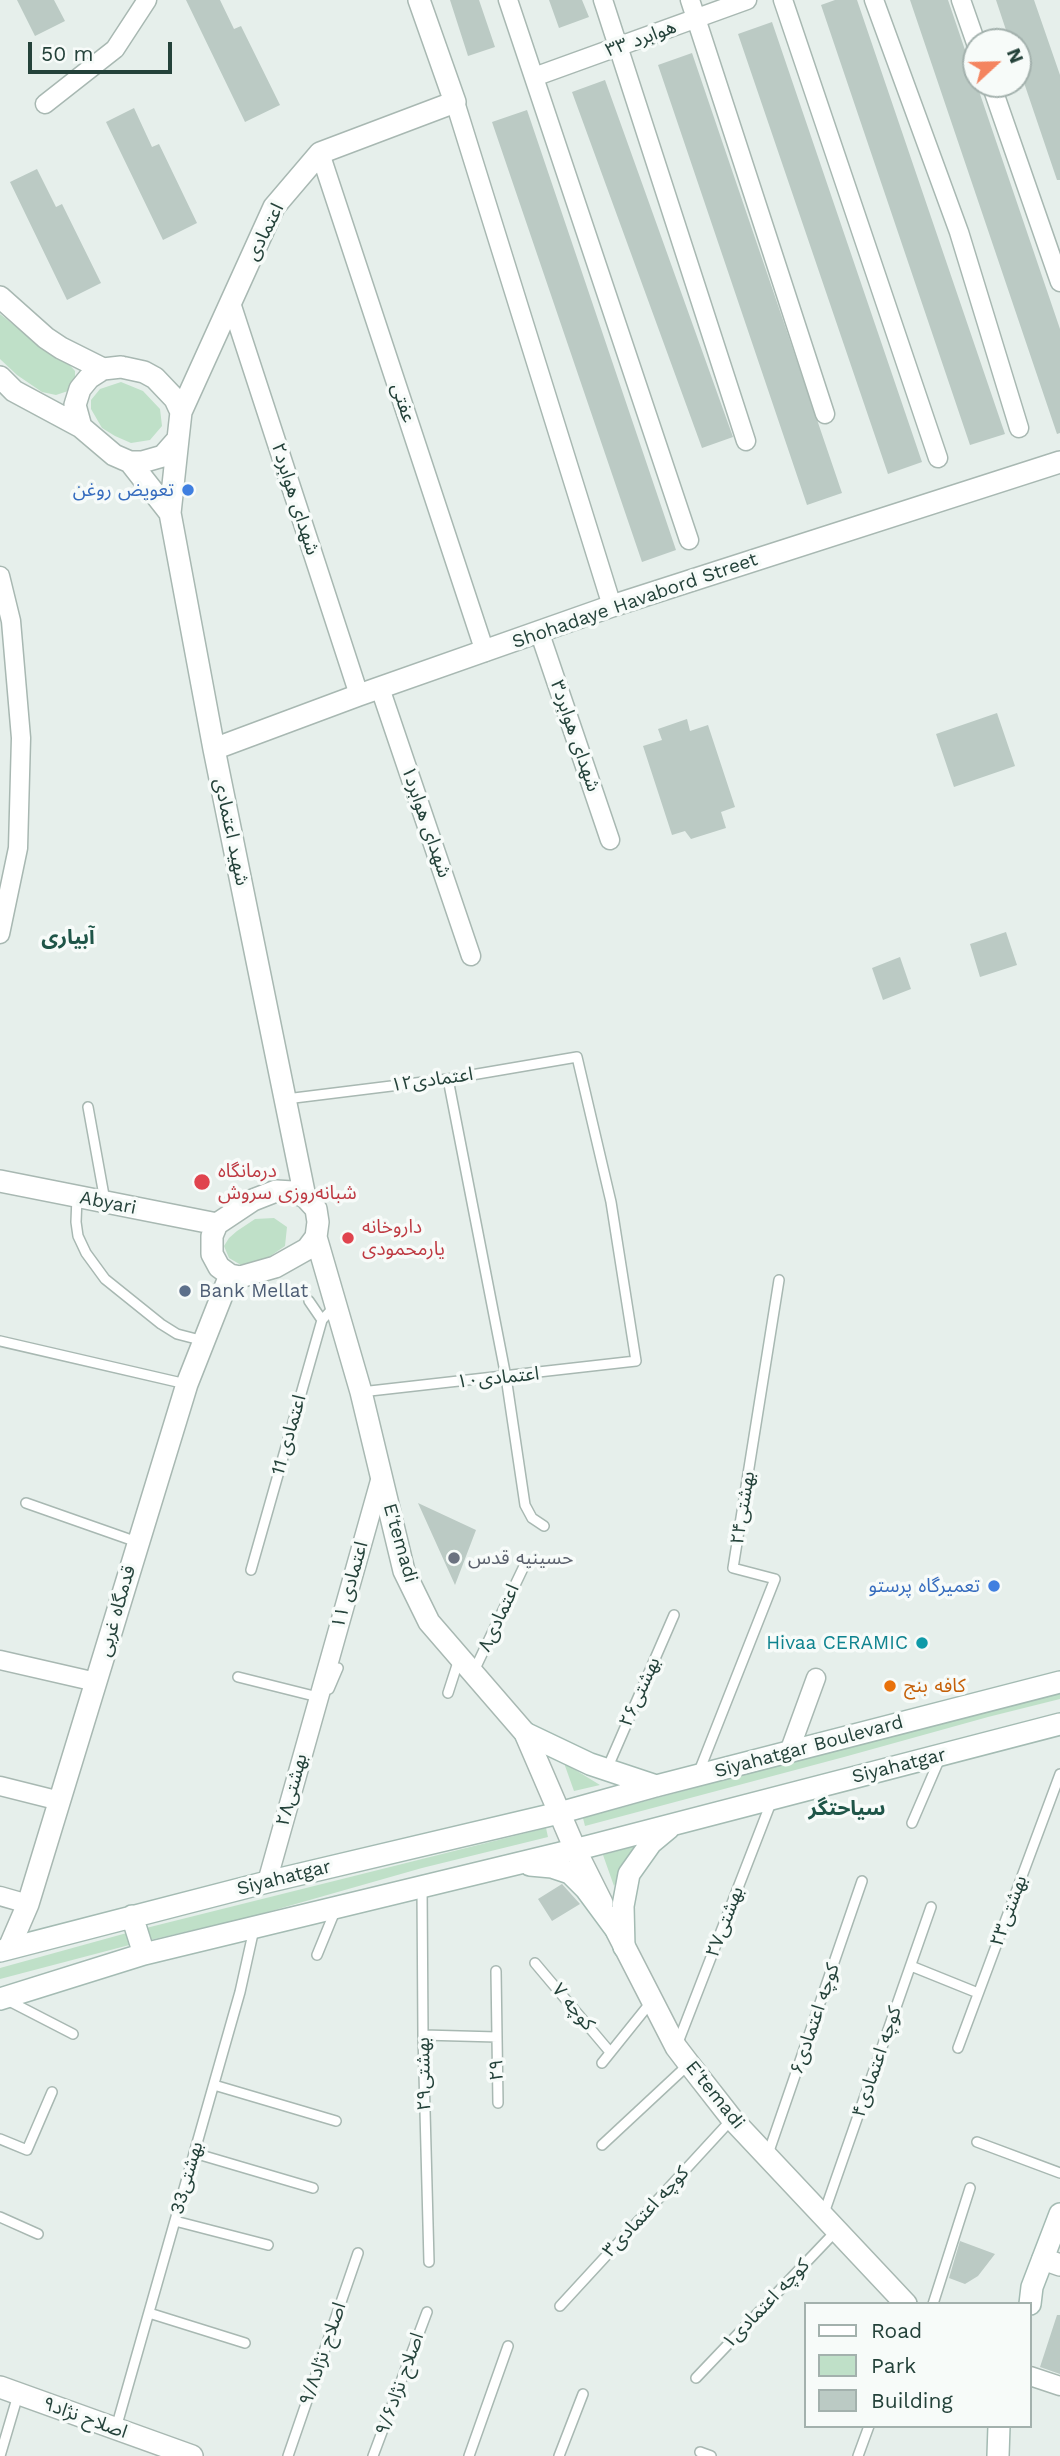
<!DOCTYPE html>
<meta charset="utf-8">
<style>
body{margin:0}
#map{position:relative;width:1060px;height:2456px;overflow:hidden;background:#e6efeb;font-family:"Work Sans",sans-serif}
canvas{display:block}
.legend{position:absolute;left:804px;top:2302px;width:228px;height:126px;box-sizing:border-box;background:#f7fbf9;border:2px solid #a3b1ad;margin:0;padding:9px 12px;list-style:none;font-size:21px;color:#24423a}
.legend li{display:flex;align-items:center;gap:14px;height:35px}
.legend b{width:35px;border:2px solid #a3b1ad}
.north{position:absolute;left:962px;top:28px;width:70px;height:70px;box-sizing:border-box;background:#f7fbf9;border:2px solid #a3b1ad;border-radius:50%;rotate:68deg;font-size:19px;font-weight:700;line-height:28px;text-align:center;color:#24423a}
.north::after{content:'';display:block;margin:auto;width:24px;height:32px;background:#f4845f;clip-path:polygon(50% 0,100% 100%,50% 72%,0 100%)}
.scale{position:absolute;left:28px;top:42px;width:144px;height:32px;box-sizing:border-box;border:4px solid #24423a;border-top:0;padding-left:9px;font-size:21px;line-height:24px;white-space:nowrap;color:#24423a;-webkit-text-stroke:5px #f7fbf9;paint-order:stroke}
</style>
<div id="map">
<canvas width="1060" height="2456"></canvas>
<ul class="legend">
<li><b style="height:9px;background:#fff"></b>Road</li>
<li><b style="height:19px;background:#bfe0c8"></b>Park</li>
<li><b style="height:19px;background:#bbcac4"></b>Building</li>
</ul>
<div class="north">N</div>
<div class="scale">50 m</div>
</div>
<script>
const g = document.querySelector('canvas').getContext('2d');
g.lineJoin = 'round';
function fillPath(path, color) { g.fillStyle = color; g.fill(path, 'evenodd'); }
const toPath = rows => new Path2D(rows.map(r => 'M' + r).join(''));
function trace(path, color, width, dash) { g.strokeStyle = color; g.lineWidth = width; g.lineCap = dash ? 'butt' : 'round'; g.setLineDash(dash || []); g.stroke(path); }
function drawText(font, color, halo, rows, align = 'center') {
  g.font = font + ' "Work Sans","Noto Sans Arabic",sans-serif'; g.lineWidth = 7; g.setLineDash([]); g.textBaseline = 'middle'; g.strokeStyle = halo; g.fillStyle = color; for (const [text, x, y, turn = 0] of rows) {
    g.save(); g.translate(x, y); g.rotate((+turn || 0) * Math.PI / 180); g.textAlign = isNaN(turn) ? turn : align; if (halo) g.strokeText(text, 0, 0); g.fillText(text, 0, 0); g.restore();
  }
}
const green = toPath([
 [0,314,38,344,66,361,75,371,75,383,68,391,56,395,42,392,17,375,0,359],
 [121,382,143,391,160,409,162,426,150,440,131,443,115,436,102,428,91,409,91,400,100,389],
 [274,1218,287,1227,285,1246,266,1259,241,1265,229,1258,224,1246,229,1238,237,1231,255,1219],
 [1060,1689,1060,1699,988,1717,844,1757,585,1826,583,1818],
 [564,1763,600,1785,574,1791],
 [546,1828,548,1837,422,1868,250,1917,137,1943,0,1979,0,1968,134,1931],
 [635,1846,614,1886,603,1855]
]);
const building = toPath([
 [17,0,54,0,65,21,35,36],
 [186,0,220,0,234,29,241,26,280,105,245,122],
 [450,0,479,0,495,47,468,56],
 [549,0,582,0,589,17,559,28],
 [835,0,857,0,1005,434,970,445,821,5],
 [910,0,948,0,1060,329,1060,433,1057,434],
 [996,0,1034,0,1060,75,1060,180,1057,180,1018,65,1018,42,1010,42],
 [772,22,922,462,888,474,738,34],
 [692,53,842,493,807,505,658,65],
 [605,80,733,437,702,448,572,92],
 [134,108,152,147,159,144,197,223,163,240,106,122],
 [527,110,676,550,642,562,492,122],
 [37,169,56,207,62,204,101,283,67,300,10,182],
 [997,713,1015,766,954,787,936,734],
 [687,719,690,731,708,725,735,807,721,812,726,828,691,839,685,831,672,835,643,746,662,740,658,729],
 [1006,932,1017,965,980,977,970,944],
 [900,957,911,989,883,1000,872,968],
 [418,1503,476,1530,455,1585],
 [562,1884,580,1904,552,1921,538,1899],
 [960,2241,995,2254,978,2276,965,2284,949,2278],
 [1057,2315,1060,2315,1060,2374,1040,2367]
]);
const service = toPath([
 [448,1079,506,1377,525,1505,532,1518,544,1526],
 [286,1099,448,1079,577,1057,611,1202,636,1361,361,1392],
 [88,1107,105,1201],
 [77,1197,76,1222,78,1236,86,1253,105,1279,161,1324,177,1334,204,1341],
 [309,1301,322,1320],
 [0,1341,186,1384],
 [26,1503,137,1542],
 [251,1570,322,1320,334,1307],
 [473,1673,526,1562],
 [238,1677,318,1697],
 [329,1689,338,1668],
 [448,1693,459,1659],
 [607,1769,674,1615],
 [698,1774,775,1579,733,1568,779,1280],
 [912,1823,940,1758],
 [422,1886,423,2035,429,2262],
 [317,1955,335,1911],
 [535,1963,610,2052],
 [911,1966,978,1993],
 [7,2000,73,2034],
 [423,2035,497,2037,496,1971],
 [497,2037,498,2103],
 [677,2045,772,1800],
 [958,2048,1060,1774],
 [602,2063,651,2002],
 [214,2085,336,2121],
 [0,2139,27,2150,52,2092],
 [977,2142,1060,2173],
 [602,2145,689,2064],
 [194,2153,313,2188],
 [768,2154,862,1881],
 [823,2216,931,1907],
 [0,2217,38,2234],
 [175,2221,268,2245],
 [933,2304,970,2188],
 [560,2306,732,2119],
 [149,2313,245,2343],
 [696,2378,836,2231],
 [116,2428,240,1992,254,1929],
 [700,2452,711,2456],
 [0,2456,18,2395],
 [288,2456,358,2253],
 [373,2456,427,2312],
 [469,2456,508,2346],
 [559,2456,583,2394],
 [858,2456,869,2426]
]);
const minor = toPath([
 [508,0,689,540],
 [603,0,746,441],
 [690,0,825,414],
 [783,0,938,458],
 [874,0,959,232,1019,428],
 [961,0,976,43],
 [534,77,747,0],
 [991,84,1060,282],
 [455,102,612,606],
 [45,104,115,49,147,0],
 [320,153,485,652],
 [231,303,359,695],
 [0,576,11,621,21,738,18,848,0,934],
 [539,631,610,840],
 [380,688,471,956],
 [0,1660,96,1682],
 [789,1752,816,1678],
 [0,1786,60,1801],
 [267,1882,381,1477],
 [0,1896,28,1904],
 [1030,2376,1060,2386]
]);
const tertiary = toPath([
 [0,297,46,338,61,348,103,369],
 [121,367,144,372,155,378,175,399,181,412,178,439,163,456,142,462,130,462,114,455,81,427,75,405,80,389,89,378,103,369,121,367],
 [0,377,14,391,81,427],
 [181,412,274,207,320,153,455,102,419,0],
 [178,439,170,513,214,749,305,1197],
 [130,462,170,513],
 [214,749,359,695,612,606,1060,462],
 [0,1181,217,1224],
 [276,1191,293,1192,305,1197,316,1209,318,1222,316,1237,307,1249,275,1267,240,1277,230,1275,219,1267,212,1254,212,1236,217,1224,253,1200,276,1191],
 [316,1237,361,1392,404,1571,429,1622,525,1733,575,1849,602,1903],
 [617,1932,676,2047,689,2064,732,2119,906,2304],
 [9,1948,28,1904,187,1384,230,1275],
 [1043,2259,1060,2265],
 [0,2387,192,2456]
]);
const secondary = toPath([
 [525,1733,590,1764,656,1786],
 [530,1865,552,1867,570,1873,586,1889,617,1931],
 [132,1916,144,1954],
 [624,1947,623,1906,629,1874,651,1843,669,1828],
 [0,1951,267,1882,559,1813,656,1786,1060,1682],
 [0,1999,144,1954,590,1846,1060,1724],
 [1030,2304,1032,2287,1060,2214],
 [998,2456,999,2426]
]);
const markers = [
 [188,490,7,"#3f7fe0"],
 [202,1182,9,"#e0444e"],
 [348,1238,7,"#e0444e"],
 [185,1291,7,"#5c6f8a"],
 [454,1558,7,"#6b7280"],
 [994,1586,7,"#3f7fe0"],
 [922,1643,7,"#0f9aa8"],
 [890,1686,7,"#e8710a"]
];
const streetNames = [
 ["۳۳ هوابرد",641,39,-20],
 ["اعتمادی",265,232,-63],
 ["عفتی",403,403,72],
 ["شهدای هوابرد۲",295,499,72],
 ["Shohadaye Havabord Street",635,601,-19],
 ["۳شهدای هوابرد",575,736,71],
 ["شهدای هوابرد۱",426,822,71],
 ["شهید اعتمادی",231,832,78],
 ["اعتمادی۱۲",432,1080,-8],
 ["Abyari",108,1203,11],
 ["اعتمادی۱۰",498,1378,-6],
 ["11 اعتمادی",289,1435,-74],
 ["۲۴بهشتی",743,1508,-81],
 ["E'temadi",400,1543,74],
 ["۱۱ اعتمادی",350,1585,-74],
 ["قدمگاه غربی",117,1611,-74],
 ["اعتمادی۸",499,1618,-65],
 ["۲۶بهشتی",640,1692,-66],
 ["Siyahatgar Boulevard",809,1747,-15],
 ["Siyahatgar",899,1766,-14],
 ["۲۸بهشتی",292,1790,-75],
 ["Siyahatgar",284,1878,-14],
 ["۲۳بهشتی",1009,1911,-70],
 ["۲۷بهشتی",725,1922,-69],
 ["کوچه ۷",573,2007,50],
 ["کوچه اعتمادی۶",815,2019,-71],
 ["کوچه اعتمادی۴",877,2062,-71],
 ["۲۹",497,2070,-91],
 ["۲۹بهشتی",424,2074,-91],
 ["E'temadi",715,2095,51],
 ["33بهشتی",187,2178,-74],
 ["کوچه اعتمادی۳",646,2212,-47],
 ["کوچه اعتمادی۱",766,2304,-46],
 ["اصلاح نژاد۹/۸",323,2354,-71],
 ["اصلاح نژاد۹/۶",400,2384,-70],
 ["اصلاح نژاد۹",85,2418,20]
];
const shopNames = [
 ["تعویض روغن",174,490],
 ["تعمیرگاه پرستو",980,1586]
];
const healthNames = [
 ["درمانگاه",218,1171],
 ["شبانه‌روزی سروش",218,1193],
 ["داروخانه",362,1227],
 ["یارمحمودی",362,1249]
];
const serviceNames = [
 ["Bank Mellat",199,1291]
];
const worshipNames = [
 ["حسینیه قدس",468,1558]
];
const cultureNames = [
 ["Hivaa CERAMIC",908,1643]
];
const foodNames = [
 ["کافه بنج",904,1686]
];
const neighbourhoodNames = [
 ["آبیاری",68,938],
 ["سیاحتگر",847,1809]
];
fillPath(green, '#bfe0c8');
fillPath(building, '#bbcac4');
trace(service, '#a8b8b2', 12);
trace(minor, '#a8b8b2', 21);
trace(tertiary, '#a8b8b2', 24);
trace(secondary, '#a4bbb3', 24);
trace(service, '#fff', 9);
trace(minor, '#fff', 18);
trace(tertiary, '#fff', 21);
trace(secondary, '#fff', 21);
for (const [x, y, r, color] of markers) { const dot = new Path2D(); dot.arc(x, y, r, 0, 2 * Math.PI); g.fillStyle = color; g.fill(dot); trace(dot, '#f7fbf9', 2.5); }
drawText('19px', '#24423a', '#f7fbf9', streetNames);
drawText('19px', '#366cbe', '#f7fbf9', shopNames, 'right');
drawText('19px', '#be3a42', '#f7fbf9', healthNames, 'left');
drawText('19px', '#4e5e75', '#f7fbf9', serviceNames, 'left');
drawText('19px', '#5b616d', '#f7fbf9', worshipNames, 'left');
drawText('19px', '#0d838f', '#f7fbf9', cultureNames, 'right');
drawText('19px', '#c56008', '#f7fbf9', foodNames, 'left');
drawText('bold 21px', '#1f5548', '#f7fbf9', neighbourhoodNames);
</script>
